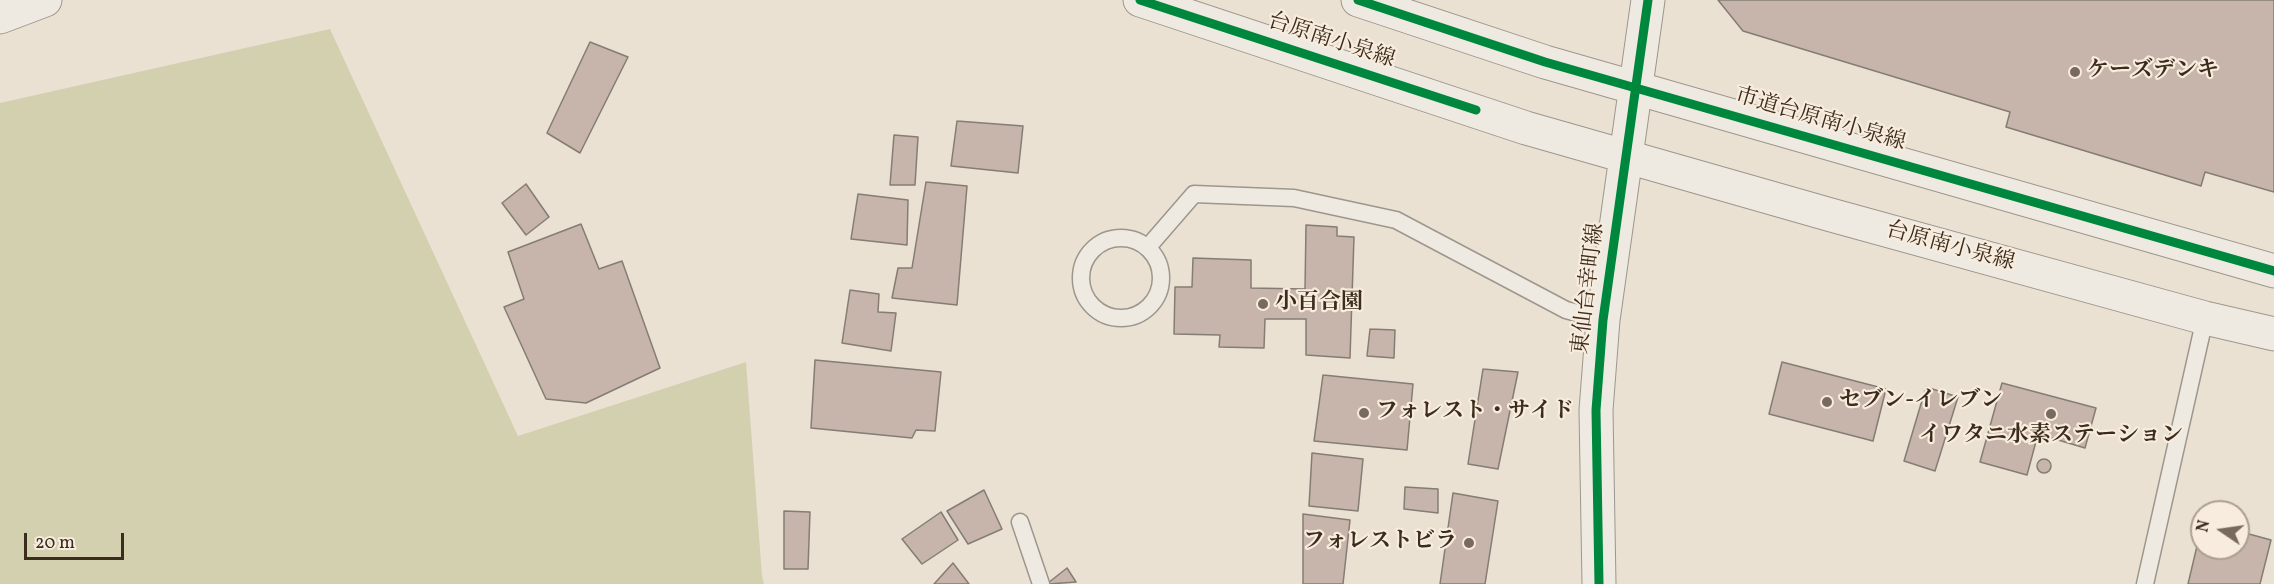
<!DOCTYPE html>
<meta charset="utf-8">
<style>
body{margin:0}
#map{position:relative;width:2274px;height:584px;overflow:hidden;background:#eae1d3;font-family:Vollkorn,serif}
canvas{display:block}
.north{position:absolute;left:2190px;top:500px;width:60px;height:60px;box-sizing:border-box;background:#f7ecdd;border:2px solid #ac9f90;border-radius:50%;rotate:283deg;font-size:16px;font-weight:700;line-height:24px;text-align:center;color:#3b2c1d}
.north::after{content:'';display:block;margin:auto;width:21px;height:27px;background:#786b5d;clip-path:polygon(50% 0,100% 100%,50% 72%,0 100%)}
.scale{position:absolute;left:24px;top:533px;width:100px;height:27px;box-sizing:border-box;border:3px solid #3b2c1d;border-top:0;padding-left:8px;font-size:18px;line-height:21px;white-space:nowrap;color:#3b2c1d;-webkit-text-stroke:4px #f7ecdd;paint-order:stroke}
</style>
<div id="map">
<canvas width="2274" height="584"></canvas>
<div class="north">N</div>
<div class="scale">20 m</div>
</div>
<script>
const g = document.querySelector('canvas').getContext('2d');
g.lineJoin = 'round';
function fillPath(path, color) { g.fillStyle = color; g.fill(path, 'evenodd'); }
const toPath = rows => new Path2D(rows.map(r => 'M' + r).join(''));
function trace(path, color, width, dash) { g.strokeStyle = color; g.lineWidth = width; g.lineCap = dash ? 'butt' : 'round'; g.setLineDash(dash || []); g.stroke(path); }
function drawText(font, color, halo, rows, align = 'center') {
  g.font = font + ' Vollkorn,"Noto Serif JP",serif'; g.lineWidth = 4.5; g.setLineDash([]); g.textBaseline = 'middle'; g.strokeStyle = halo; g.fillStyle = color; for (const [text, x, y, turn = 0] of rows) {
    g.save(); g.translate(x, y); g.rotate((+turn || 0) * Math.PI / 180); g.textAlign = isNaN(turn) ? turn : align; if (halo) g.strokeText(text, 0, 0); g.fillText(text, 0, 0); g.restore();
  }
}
const green = toPath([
 [330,29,518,436,746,362,762,576,764,584,0,584,0,103]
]);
const building = toPath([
 [1718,0,2274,0,2274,192,2205,172,2201,186,2006,127,2010,112,1743,31,1718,0],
 [590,42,628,57,580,153,547,133,590,42],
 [957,121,1023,126,1018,173,951,166,957,121],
 [894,135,918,137,915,185,890,185,894,135],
 [926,182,967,186,957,305,892,298,898,268,912,268,926,182],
 [526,184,549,217,526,235,502,203,526,184],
 [858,194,908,200,907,245,851,239,858,194],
 [581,224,599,269,622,261,660,368,586,403,546,399,504,307,524,299,508,252,581,224],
 [1306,225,1337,227,1337,236,1354,237,1350,358,1306,355,1306,319,1265,319,1264,348,1219,347,1220,335,1174,334,1175,287,1192,287,1193,258,1251,260,1251,288,1305,289,1306,225],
 [850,290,879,294,878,312,896,313,891,351,842,343,850,290],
 [1370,329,1395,330,1394,358,1367,356,1370,329],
 [815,360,941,372,935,431,916,430,912,438,811,428,815,360],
 [1782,362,1886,389,1873,441,1769,414,1782,362],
 [1483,369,1518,372,1498,469,1468,464,1483,369],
 [1323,375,1413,384,1407,450,1314,441,1323,375],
 [2002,383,2096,408,2085,448,2038,434,2027,475,1980,462,2002,383],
 [1926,387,1958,397,1935,471,1904,461,1926,387],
 [1312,453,1363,459,1358,511,1309,506,1312,453],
 '2037 466a7 7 0 1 1 14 0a7 7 0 1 1-14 0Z',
 [1405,487,1438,489,1438,513,1404,509,1405,487],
 [984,490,1002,529,968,544,947,511,984,490],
 [1453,493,1498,501,1485,584,1440,584,1453,493],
 [784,511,810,512,808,569,784,569,784,511],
 [941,512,958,540,922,564,902,539,941,512],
 [1303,514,1350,520,1343,584,1303,584,1303,514],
 [2202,525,2202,548,2238,548,2238,531,2271,540,2260,584,2188,584,2202,525],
 [953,563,969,584,934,584,953,563],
 [1067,568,1076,582,1049,584,1048,583,1067,568]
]);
const service = toPath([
 '1081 278a40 40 0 1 1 80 0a40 40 0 1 1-80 0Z',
 [1148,247,1194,194,1294,198,1396,220,1566,310,1603,320],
 [1020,522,1041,584],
 [2145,584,2205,318]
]);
const tertiary = toPath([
 [1140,0,1526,128,1831,215,2205,318,2274,334],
 [1358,0,1545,62,2274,271],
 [0,17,45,0],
 [1599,584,1596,410,1603,320,1648,0]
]);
const cycleway = toPath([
 [1140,0,1476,110],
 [1358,0,1545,62,2274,271],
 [1599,584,1596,410,1603,320,1648,0]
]);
const markers = [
 [2075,72,6,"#786b5d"],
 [1263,304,6,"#786b5d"],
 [1827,402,6,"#786b5d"],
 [1364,413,6,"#786b5d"],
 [2051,414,6,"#786b5d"],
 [1469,543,6,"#786b5d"]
];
const streetNames = [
 ["台原南小泉線",1331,42,18],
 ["市道台原南小泉線",1820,121,16],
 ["台原南小泉線",1950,248,15],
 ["東仙台幸町線",1590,289,-83]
];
const poiNames = [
 ["ケーズデンキ",2087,72],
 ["小百合園",1275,304],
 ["セブン-イレブン",1839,402],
 ["フォレスト・サイド",1376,413],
 ["イワタニ水素ステーション",2051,437,"center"],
 ["フォレストビラ",1457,543,"right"]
];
fillPath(green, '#d3d0af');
fillPath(building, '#c7b4aa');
trace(building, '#847d74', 1.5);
trace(service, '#9d968d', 19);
trace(tertiary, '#9d968d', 35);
trace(service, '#eeeae2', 16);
trace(tertiary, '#eeeae2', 33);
trace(cycleway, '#00873e', 9);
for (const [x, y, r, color] of markers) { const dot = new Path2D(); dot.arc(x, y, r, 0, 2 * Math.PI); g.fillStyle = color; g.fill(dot); trace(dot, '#f7ecdd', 2); }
drawText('22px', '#3b2c1d', '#f7ecdd', streetNames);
drawText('bold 22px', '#3b2c1d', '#f7ecdd', poiNames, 'left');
</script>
